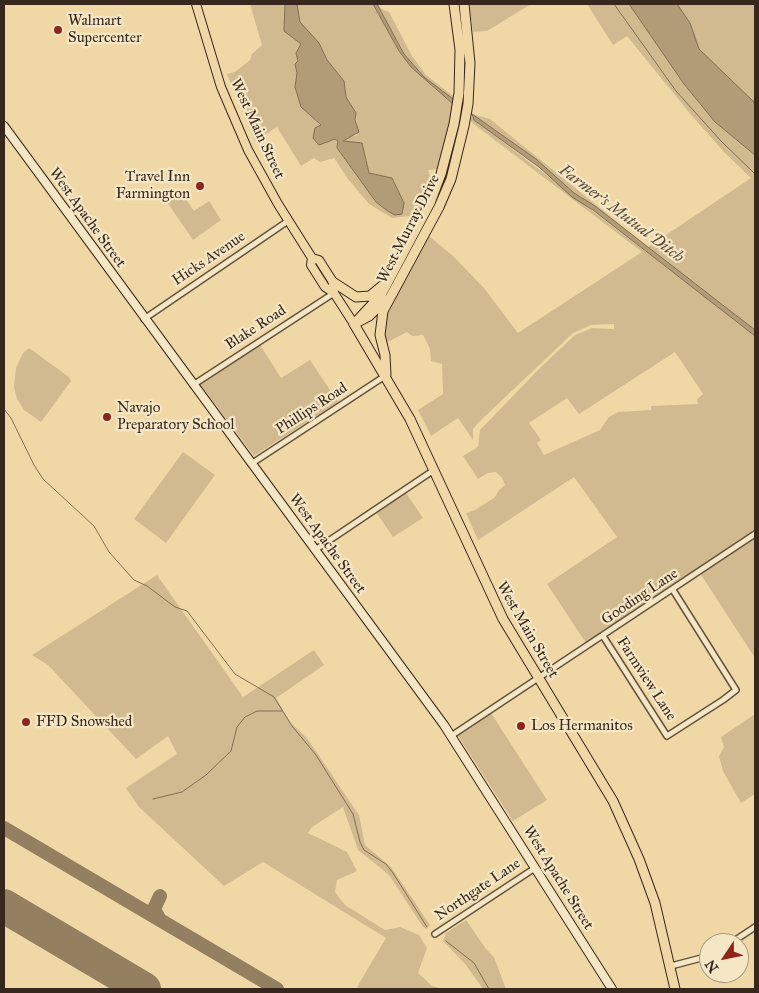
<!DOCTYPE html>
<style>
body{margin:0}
#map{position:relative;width:759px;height:993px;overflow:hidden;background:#f0d8a6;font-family:"IM FELL Great Primer",serif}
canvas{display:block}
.frame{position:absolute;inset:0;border:5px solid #38271c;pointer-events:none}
.north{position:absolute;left:699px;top:933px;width:50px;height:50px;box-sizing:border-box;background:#f5e6c5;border:1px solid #a99a81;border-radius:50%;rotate:236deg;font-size:14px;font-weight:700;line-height:20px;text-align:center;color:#38271c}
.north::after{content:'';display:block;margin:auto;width:18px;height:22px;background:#8f2418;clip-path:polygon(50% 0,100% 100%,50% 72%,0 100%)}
</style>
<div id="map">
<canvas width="759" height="993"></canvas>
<div class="frame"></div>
<div class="north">N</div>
</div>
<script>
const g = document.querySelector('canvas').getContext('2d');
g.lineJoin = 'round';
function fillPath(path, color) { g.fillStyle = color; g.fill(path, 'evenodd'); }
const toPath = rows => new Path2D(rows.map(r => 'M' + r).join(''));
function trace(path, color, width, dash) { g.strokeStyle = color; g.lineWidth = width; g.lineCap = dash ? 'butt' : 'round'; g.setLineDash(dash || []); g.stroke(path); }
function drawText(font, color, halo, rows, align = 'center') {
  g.font = font + ' "IM FELL Great Primer",serif'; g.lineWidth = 4.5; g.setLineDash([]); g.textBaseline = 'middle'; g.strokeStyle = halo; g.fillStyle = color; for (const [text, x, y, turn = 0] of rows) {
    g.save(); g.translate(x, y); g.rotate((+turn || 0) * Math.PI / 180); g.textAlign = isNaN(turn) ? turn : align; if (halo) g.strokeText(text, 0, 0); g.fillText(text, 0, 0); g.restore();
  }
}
const green = toPath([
 [250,4,285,4,284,17,288,33,301,44,296,53,298,61,295,67,297,73,295,88,301,107,321,126,331,141,335,139,338,141,337,149,376,202,402,212,404,203,392,178,369,173,363,147,358,142,343,142,344,139,357,135,356,113,346,97,344,81,327,60,318,43,300,22,297,4,373,4,399,51,411,67,453,104,439,169,428,170,429,174,435,179,417,219,409,216,392,218,369,204,348,179,334,158,320,162,314,158,301,166,277,127,255,141,227,74,235,72,250,60,252,54,262,45],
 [377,4,382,9,389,12,412,56,426,75,453,96,453,99,424,77,404,54],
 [469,4,531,4,487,31,473,32],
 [587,4,629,4,684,84,715,122,755,155,755,330,595,206,574,193,536,159,472,114,490,119,648,247,751,178,724,152,692,116,627,36,613,45],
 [653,4,755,4,755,152],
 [471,117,755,336,755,658,698,570,586,643,547,584,617,537,574,477,478,540,466,513,475,510,495,497,499,490,505,485,502,478,496,472,488,473,478,479,463,456,478,447,480,430,539,369,575,335,592,328,614,329,614,324,591,325,573,333,478,423,473,429,473,440,458,418,431,436,418,410,443,394,442,364,431,361,430,349,423,335,412,336,407,332,386,343,383,332,387,309,400,286,429,236,452,255,484,288,518,333,642,252,471,122],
 [675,352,703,394,697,399,698,404,651,406,651,410,618,412,609,417,600,430,544,455,537,443,541,440,529,423,567,398,579,414],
 [181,192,194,211,209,201,221,220,193,240,167,202],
 [260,345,281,378,310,360,338,402,254,456,200,384],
 [29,348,69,377,71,381,41,422,24,410,17,399,14,387,16,368,23,353],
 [183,452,215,475,166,543,134,519],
 [406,493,423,518,393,537,376,512],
 [157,575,243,697,314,650,324,665,276,698,290,722,307,738,359,815,365,845,391,867,430,925,426,929,423,927,389,875,358,850,343,807,312,827,308,833,347,852,357,871,337,880,335,892,345,905,385,930,400,927,419,935,427,948,418,973,432,986,444,989,361,989,357,987,386,938,263,862,224,886,139,807,126,788,177,754,168,736,136,759,48,665,32,655],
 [491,713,547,800,513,821,458,736],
 [755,714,755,794,741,803,723,771,719,756,724,747,721,737],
 [466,920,486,949,494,957,506,989,483,989,466,965,443,941,446,933]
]);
const water = toPath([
 [285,4,297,4,300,22,319,43,327,60,344,81,346,97,356,113,355,120,359,132,343,141,362,143,369,173,392,178,404,203,402,214,395,215,389,212,376,202,337,148,338,141,335,139,319,145,313,138,315,128,321,125,301,107,295,87,297,73,295,64,298,61,296,53,301,44,284,31,285,4],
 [373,4,377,4,404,54,424,77,453,99,453,104,411,67,399,51,373,4],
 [629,4,677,4,690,23,699,49,755,103,755,155,715,122,684,84,629,4],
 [472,114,536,159,574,193,595,206,755,330,755,336,593,210,572,197,539,167,474,120,472,114]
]);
const stream = toPath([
 [614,4,676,91,721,141,755,174],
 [754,103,755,96],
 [4,409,11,418,34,465,43,479,94,526,109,552,134,580,147,586,175,607,187,611,235,674,274,697,292,726,316,755,353,814,360,842,364,850,386,864,393,873,427,927],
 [153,799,182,792,206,775,231,751,237,727,245,717,257,711,282,711],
 [446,941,474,963,489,989]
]);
const taxiway = toPath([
 [4,828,277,989],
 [160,896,154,909,160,920]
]);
const runway = toPath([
 [4,906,144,989]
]);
const minor = toPath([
 [144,319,288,221],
 [193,385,334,293],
 [251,464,385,376],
 [315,550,434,470],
 [603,636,667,736,723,700,736,690,673,590],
 [451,736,755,534],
 [435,934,535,868],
 [731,943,755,927],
 [671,966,709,956]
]);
const secondary = toPath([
 [4,126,444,725,612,989]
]);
const primary = toPath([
 [196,4,221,87,248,150,278,204,312,258,319,260,333,282,334,293,354,324],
 [312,258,311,265,325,287,334,293]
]);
const trunk = toPath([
 [333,282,356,297,370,296,382,286],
 [356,323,369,316,385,300],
 [354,324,410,419,503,619,613,801,639,859,655,903,675,989],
 [354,324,381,295,430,203,441,174,454,124,459,93,460,50,454,4],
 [386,375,385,355,380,335,383,311,439,207,451,179,464,126,468,104,470,63,464,4]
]);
const markers = [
 [58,30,5,"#8f2418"],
 [200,186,5,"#8f2418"],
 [107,417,5,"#8f2418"],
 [26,722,5,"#8f2418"],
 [521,726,5,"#8f2418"]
];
const poiNames = [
 ["Walmart",68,21],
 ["Supercenter",68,38],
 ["Travel Inn",190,177,"right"],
 ["Farmington",190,194,"right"],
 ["Navajo",117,408],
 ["Preparatory School",117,425],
 ["FFD Snowshed",36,722],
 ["Los Hermanitos",531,726]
];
const streetNames = [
 ["West Main Street",257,129,65],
 ["West Apache Street",87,218,54],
 ["West Murray Drive",409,229,-63],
 ["Hicks Avenue",209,259,-34],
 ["Blake Road",256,328,-33],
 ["Phillips Road",312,409,-33],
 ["West Apache Street",327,544,54],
 ["Gooding Lane",640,597,-34],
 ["West Main Street",527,630,60],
 ["Farmview Lane",646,679,57],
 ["West Apache Street",558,878,58],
 ["Northgate Lane",478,890,-34]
];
const waterNames = [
 ["Farmer's Mutual Ditch",621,214,37]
];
fillPath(green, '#d1ba8f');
fillPath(water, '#b19c77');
trace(water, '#816d53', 1);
trace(stream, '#816d53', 1);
trace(taxiway, '#948061', 14);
trace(runway, '#948061', 34);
trace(minor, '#66533e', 8);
trace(secondary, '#38271c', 10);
trace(primary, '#38271c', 10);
trace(trunk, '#38271c', 11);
trace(minor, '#f5e6c5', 5);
trace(secondary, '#f5e6c5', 8);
trace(primary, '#f0d8a6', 8);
trace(trunk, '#f0d8a6', 9);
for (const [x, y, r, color] of markers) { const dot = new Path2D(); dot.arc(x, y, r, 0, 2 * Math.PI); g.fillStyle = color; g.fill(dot); trace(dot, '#f5e6c5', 2); }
drawText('15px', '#38271c', '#f5e6c5', poiNames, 'left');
drawText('15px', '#38271c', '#f5e6c5', streetNames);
drawText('italic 16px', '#5c4a37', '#f5e6c5', waterNames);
</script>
